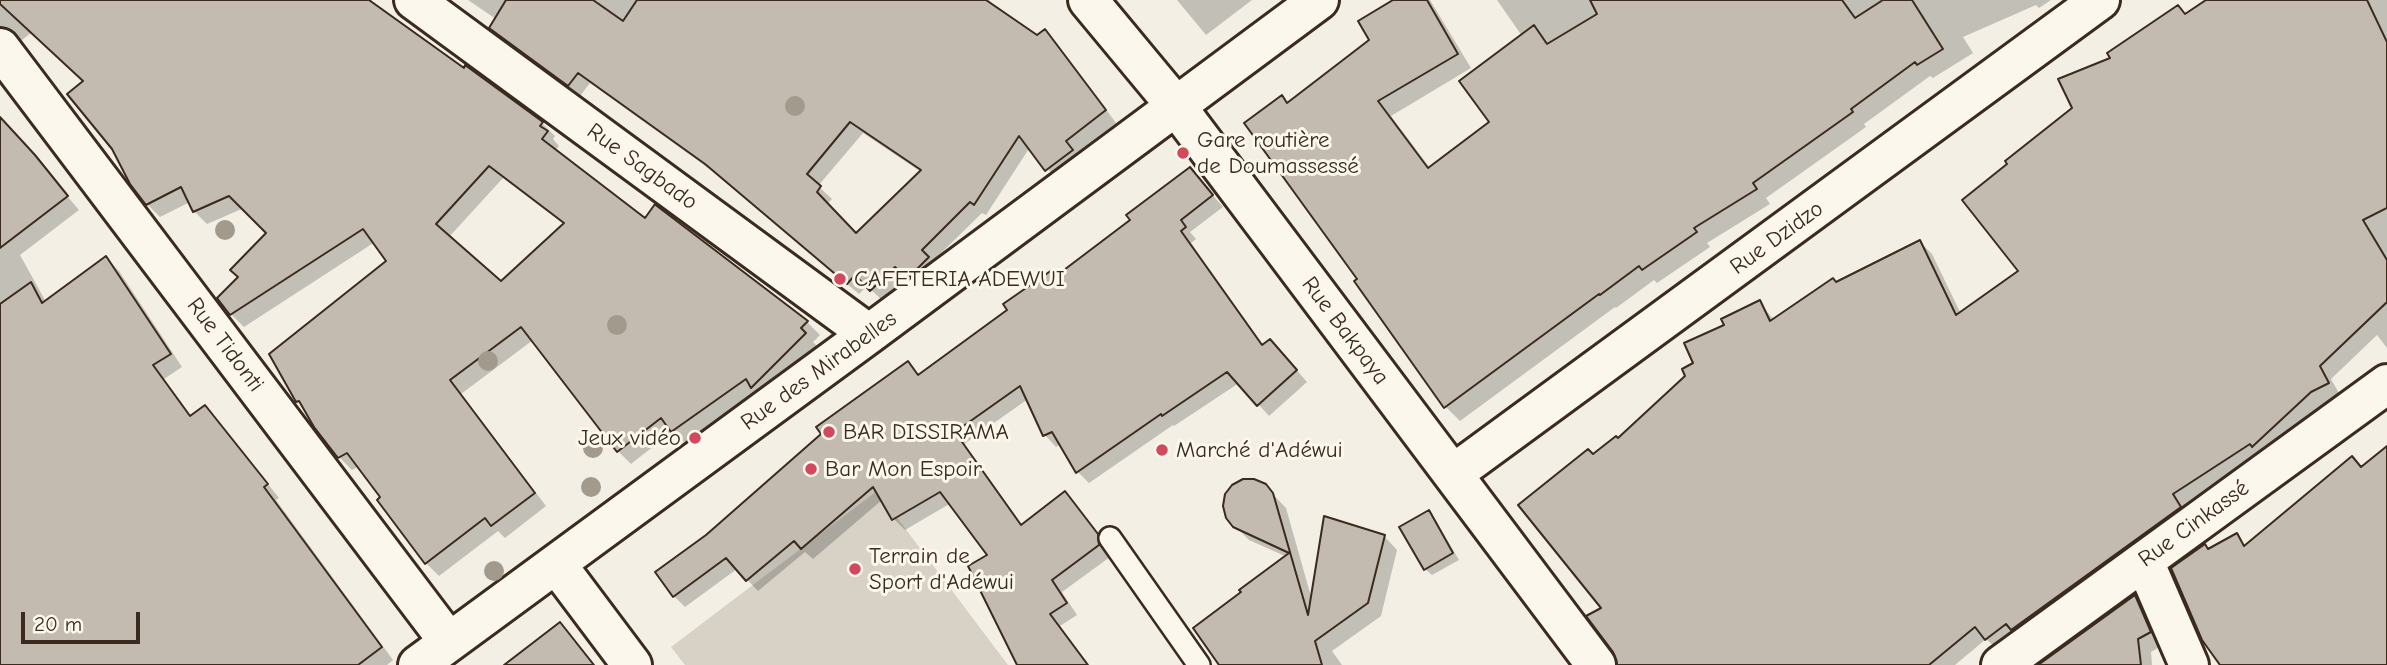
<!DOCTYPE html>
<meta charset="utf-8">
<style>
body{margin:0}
#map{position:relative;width:2387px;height:665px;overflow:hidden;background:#f3efe4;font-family:"Comic Neue",sans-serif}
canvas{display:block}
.scale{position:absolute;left:21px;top:612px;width:119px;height:32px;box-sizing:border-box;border:4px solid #3b2a1e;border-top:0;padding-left:9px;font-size:21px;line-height:24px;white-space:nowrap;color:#3b2a1e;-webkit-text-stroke:5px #fbf7ec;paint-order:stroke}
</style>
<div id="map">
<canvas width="2387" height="665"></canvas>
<div class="scale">20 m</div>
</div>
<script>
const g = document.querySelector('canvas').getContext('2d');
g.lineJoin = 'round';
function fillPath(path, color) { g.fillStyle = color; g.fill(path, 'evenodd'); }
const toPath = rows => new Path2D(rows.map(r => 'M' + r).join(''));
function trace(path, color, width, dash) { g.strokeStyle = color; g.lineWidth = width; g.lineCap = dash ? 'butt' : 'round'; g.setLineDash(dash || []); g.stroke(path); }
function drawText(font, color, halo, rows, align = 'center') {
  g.font = font + ' "Comic Neue",sans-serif'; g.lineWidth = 6; g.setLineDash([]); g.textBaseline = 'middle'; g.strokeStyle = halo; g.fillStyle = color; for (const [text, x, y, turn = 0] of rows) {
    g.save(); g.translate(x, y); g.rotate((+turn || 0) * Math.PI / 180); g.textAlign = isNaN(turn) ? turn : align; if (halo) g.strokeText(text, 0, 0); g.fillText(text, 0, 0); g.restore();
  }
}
const green = toPath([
 [877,491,1008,665,685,665,671,647]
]);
const shadow = toPath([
 [0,0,364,0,542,123,555,136,553,139,559,146,555,151,645,221,656,207,807,322,820,335,813,342,818,347,765,400,757,392,685,443,673,431,631,464,618,451,533,340,461,394,546,506,505,538,498,531,439,576,426,563,379,501,383,498,359,466,352,470,339,457,298,401,389,261,375,242,244,327,231,314,240,277,268,233,244,208,207,224,194,211,190,202,160,217,147,204,85,81,32,32,22,40,12,38,0,43],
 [503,178,565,225,501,283,449,237],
 [468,0,989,0,987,3,1037,37,1044,32,1056,43,1116,123,1076,153,1084,162,1058,181,1030,147,986,215,982,213,932,262,939,270,919,289,907,277,883,301,867,286,859,294,718,175,590,83,580,96,502,39,491,27,496,19],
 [863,133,921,172,856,235,827,204,832,199,818,186],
 [1177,0,1252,0,1206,35],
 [1396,0,1430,0,1471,68,1391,116,1430,168,1492,122,1522,36,1497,0,2051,0,2039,8,2036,5,1963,37,1973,53,1933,78,1930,76,1864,124,1866,127,1766,198,1770,204,1707,243,1710,247,1657,283,1654,280,1616,308,1615,307,1460,421,1446,407,1359,279,1282,97,1288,104,1372,41],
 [2209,0,2387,0,2387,348,2377,335,2331,379,2340,395,2324,404,2266,458,2263,455,2184,507,2192,520,1998,650,1986,639,1955,665,1620,665,1604,609,1593,456,1618,440,1687,377,1727,325,1759,302,1774,320,1837,284,1920,242,1932,254,1961,314,2021,272,2074,109,2112,59],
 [0,128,17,137,79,210,20,255,46,302,106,258,119,271,182,367,164,379,192,417,205,407,217,420,279,498,276,500,393,660,387,665,0,665],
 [1190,169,1223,207,1190,232,1196,239,1191,243,1264,346,1281,352,1307,382,1269,416,1239,383,1174,426,1173,425,1089,483,1078,472,1061,444,1056,447,1045,435,1028,399,964,444,1023,526,1065,493,1108,547,1110,557,1062,592,1077,615,1060,626,1077,650,1045,665,1020,665,990,555,951,503,905,530,894,519,882,500,813,559,805,552,758,591,737,569,685,607,674,596,707,537,908,363,920,376,1058,278,1132,220],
 [1265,486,1286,508,1312,600,1384,536,1397,550,1381,616,1332,651,1342,665,1222,665,1287,557,1249,540,1235,526],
 [1429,512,1435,519,1459,560,1432,575,1425,569],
 [2135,597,2147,610,2163,645,2151,652,2152,665,2041,665]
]);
const building = toPath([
 [0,0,369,0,464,68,465,65,543,122,540,126,548,131,542,139,645,218,655,204,657,206,808,321,801,328,806,333,751,388,746,379,671,432,661,418,617,452,521,327,450,380,535,493,491,526,485,518,425,564,377,500,380,497,347,453,338,458,314,427,299,401,296,402,269,354,386,261,363,229,230,315,217,298,238,277,230,270,266,233,229,196,193,212,181,187,146,205,130,184,112,149,67,94,83,81,0,4,0,0],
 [489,166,564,223,501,281,436,224,489,166],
 [506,0,593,0,623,21,637,0,986,0,1037,35,1045,29,1106,110,1066,141,1073,150,1045,171,1019,136,974,205,970,202,922,250,929,257,907,279,895,267,870,291,855,275,847,284,705,164,578,73,568,86,489,28,506,0],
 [850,122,921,170,856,233,817,192,821,186,807,174,850,122],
 [1393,0,1427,0,1458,54,1378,101,1428,168,1489,122,1459,81,1534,25,1547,44,1597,14,1590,0,1842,0,1855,18,1883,0,1912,0,1943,49,1917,65,1915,62,1851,109,1853,112,1753,183,1757,189,1694,228,1697,232,1642,270,1639,266,1600,295,1599,294,1444,408,1354,281,1357,279,1244,123,1282,95,1287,103,1369,40,1358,21,1393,0],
 [2206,0,2367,0,2387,42,2387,208,2363,220,2387,260,2387,302,2320,366,2329,383,2311,392,2252,447,2250,444,2173,494,2181,507,2011,630,2006,624,1985,640,1975,627,1929,665,1617,665,1613,652,1586,616,1601,608,1518,505,1588,449,1593,454,1616,436,1618,438,1685,376,1682,369,1693,363,1684,343,1724,325,1721,319,1760,300,1770,321,1833,278,1836,282,1920,240,1956,315,2018,271,1962,200,2007,164,2005,161,2072,108,2058,79,2110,58,2107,53,2178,5,2185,14,2206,0],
 [0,117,35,155,68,196,0,248,0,117],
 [1190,167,1213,195,1181,220,1186,227,1181,231,1262,345,1270,339,1297,370,1257,406,1227,372,1162,416,1161,414,1076,473,1052,432,1043,436,1020,386,955,432,1021,525,1065,491,1098,534,1099,545,1052,580,1067,603,1050,614,1088,665,1017,665,968,566,987,555,940,492,892,520,873,487,801,549,794,541,746,581,726,558,673,597,655,572,706,535,821,434,816,427,908,361,918,375,1007,310,1003,304,1052,270,1056,276,1130,220,1126,215,1190,167],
 [106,256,171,354,153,365,190,416,205,405,268,484,264,487,382,647,358,665,0,665,0,304,31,282,42,303,106,256],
 [2387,446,2387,665,2220,665,2202,640,2171,568,2205,544,2208,549,2237,533,2244,546,2352,456,2361,467,2387,446],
 [1243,479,1254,479,1266,484,1273,493,1308,615,1324,516,1385,535,1368,603,1315,641,1322,665,1219,665,1193,628,1241,592,1239,590,1289,553,1233,527,1226,518,1223,506,1225,494,1232,485,1243,479],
 [1429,510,1453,553,1424,570,1399,527,1429,510],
 [2135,595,2151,632,2138,639,2141,665,2038,665,2135,595],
 [560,622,594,665,504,665,560,622]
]);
const lane = toPath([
 [1110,538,1199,665]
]);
const street = toPath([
 [414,0,869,334],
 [1088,0,1176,106,1596,665],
 [0,48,449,642],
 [1453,474,2100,0],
 [2144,561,2189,665],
 [557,565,632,665],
 [418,665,869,334,1319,0],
 [2001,665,2387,384]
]);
const trees = [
 [795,106],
 [225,230],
 [617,325],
 [488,361],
 [593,448],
 [591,487],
 [494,571]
];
const markers = [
 [1183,153,7,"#d1495b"],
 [840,279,7,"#d1495b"],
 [829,432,7,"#d1495b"],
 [695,438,7,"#d1495b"],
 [1162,450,7,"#d1495b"],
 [811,469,7,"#d1495b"],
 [855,569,7,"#d1495b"]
];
const poiNames = [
 ["Gare routière",1197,140],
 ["de Doumassessé",1197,166],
 ["CAFETERIA ADEWUI",854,279],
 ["BAR DISSIRAMA",843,432],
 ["Jeux vidéo",681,438,"right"],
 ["Marché d'Adéwui",1176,450],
 ["Bar Mon Espoir",825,469],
 ["Terrain de",869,556],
 ["Sport d'Adéwui",869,582]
];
const streetNames = [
 ["Rue Sagbado",642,167,36],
 ["Rue Dzidzo",1777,238,-36],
 ["Rue Bakpaya",1345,331,53],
 ["Rue Tidonti",225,345,53],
 ["Rue des Mirabelles",819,371,-36],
 ["Rue Cinkassé",2194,524,-36]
];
fillPath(green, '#d8d1c6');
fillPath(shadow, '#0003');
fillPath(building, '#c3bbb0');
trace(building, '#3b2a1e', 2);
trace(lane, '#3b2a1e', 26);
trace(street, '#3b2a1e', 44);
trace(lane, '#fbf7ec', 21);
trace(street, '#fbf7ec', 38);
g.fillStyle = '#a39a8e';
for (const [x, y] of trees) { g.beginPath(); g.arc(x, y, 10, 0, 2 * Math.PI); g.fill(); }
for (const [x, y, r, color] of markers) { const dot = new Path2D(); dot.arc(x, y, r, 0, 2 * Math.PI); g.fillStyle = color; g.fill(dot); trace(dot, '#fbf7ec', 2.5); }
drawText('23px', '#3b2a1e', '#fbf7ec', poiNames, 'left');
drawText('23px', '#3b2a1e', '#fbf7ec', streetNames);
</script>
